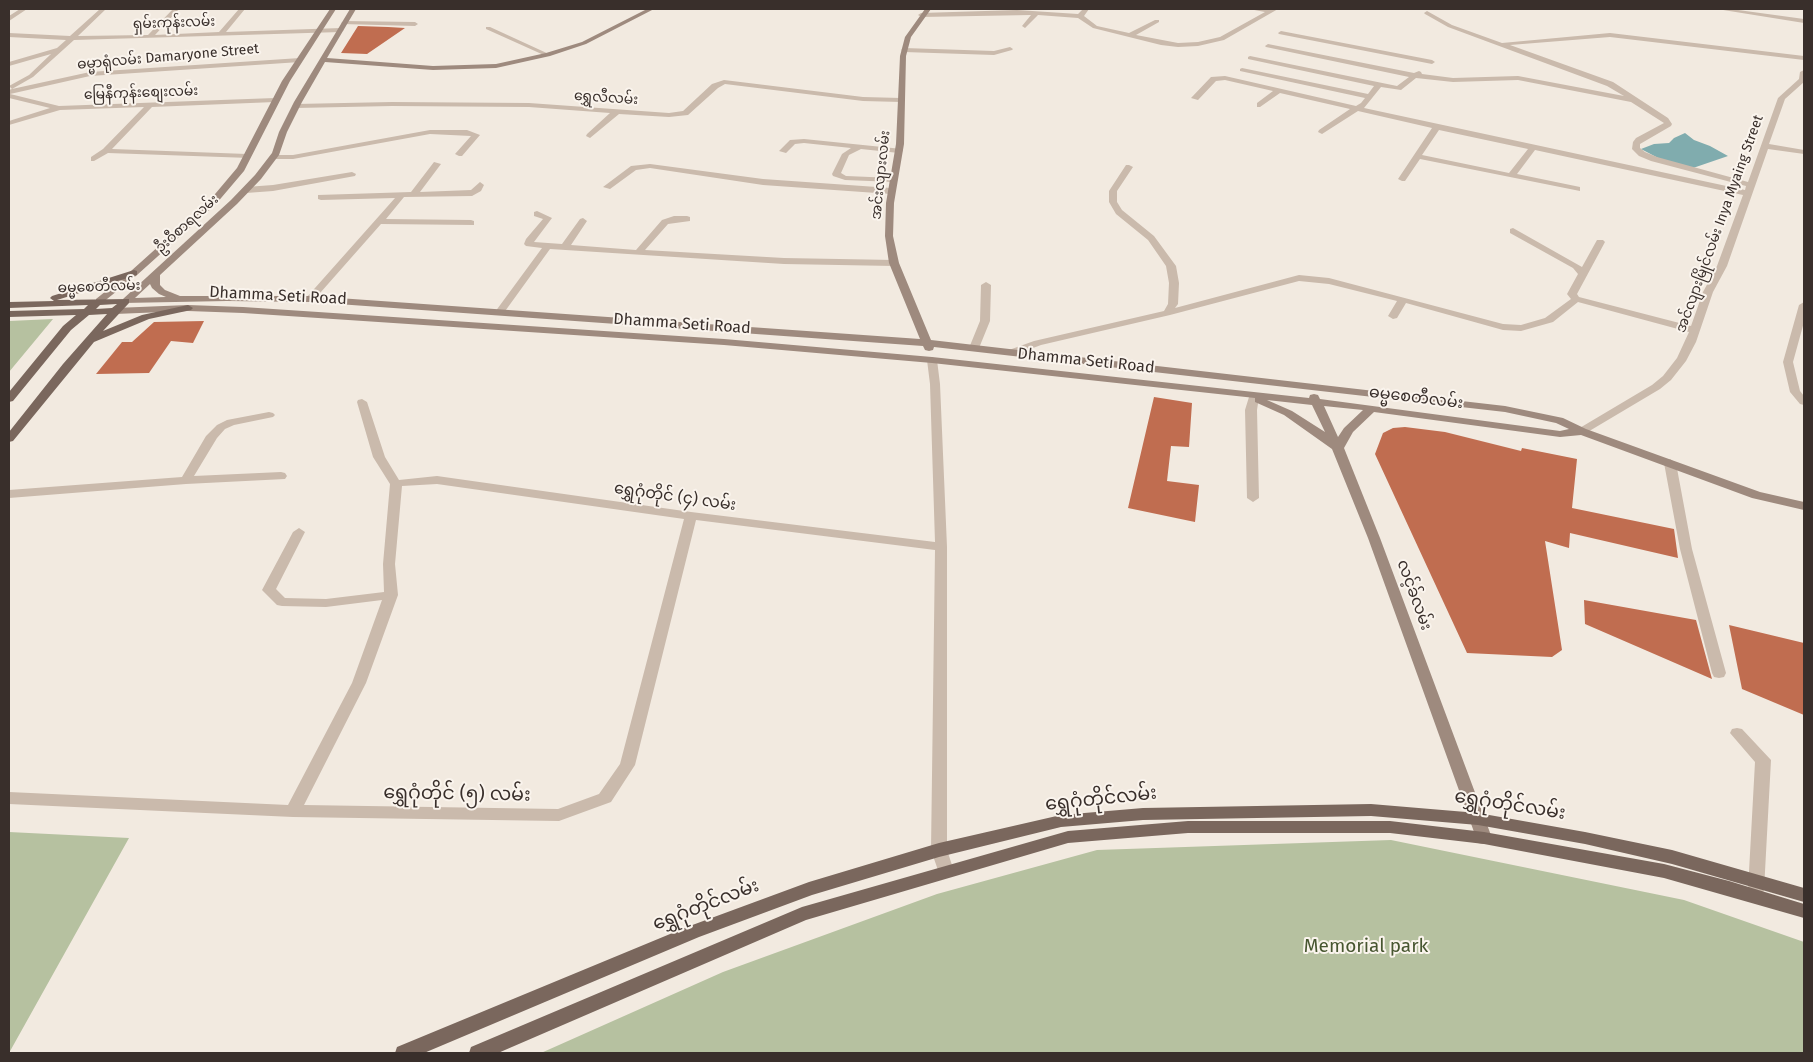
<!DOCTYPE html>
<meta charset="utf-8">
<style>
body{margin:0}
#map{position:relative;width:1813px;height:1062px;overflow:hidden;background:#f2eae0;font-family:"Fira Sans",sans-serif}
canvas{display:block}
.frame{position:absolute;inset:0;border:10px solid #392f2b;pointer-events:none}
</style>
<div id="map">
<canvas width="1813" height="1062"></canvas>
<div class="frame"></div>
</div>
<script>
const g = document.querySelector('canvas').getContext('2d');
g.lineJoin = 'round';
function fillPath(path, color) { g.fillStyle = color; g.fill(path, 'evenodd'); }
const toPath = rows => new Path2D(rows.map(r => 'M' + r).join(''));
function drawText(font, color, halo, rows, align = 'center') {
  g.font = font + ' "Fira Sans","Noto Sans Myanmar",sans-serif'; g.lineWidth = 4; g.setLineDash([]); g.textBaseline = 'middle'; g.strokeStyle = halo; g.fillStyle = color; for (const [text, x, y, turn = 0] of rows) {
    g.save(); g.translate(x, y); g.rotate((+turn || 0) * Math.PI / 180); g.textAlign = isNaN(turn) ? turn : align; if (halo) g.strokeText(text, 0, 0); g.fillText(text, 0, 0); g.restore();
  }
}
const green = toPath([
 [53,319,9,372,9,321],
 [9,832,129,838,9,1053],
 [1391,840,1684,900,1804,942,1804,1053,541,1053,723,972,937,894,1097,850]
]);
const water = toPath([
 [1685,133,1694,140,1710,146,1728,156,1693,168,1660,159,1641,149,1654,144,1669,143,1674,138]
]);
const building = toPath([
 [358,26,388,27,405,28,367,54,341,53],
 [204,321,193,343,171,341,149,373,96,374,122,342,132,342,154,322],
 [1154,397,1192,403,1189,447,1171,446,1167,481,1199,485,1195,522,1128,508],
 [1405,427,1445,432,1521,451,1522,448,1577,459,1572,508,1674,529,1678,558,1570,533,1569,548,1545,541,1562,650,1552,657,1467,653,1375,454,1383,433,1393,428],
 [1584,600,1696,620,1712,679,1585,624],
 [1729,625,1804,643,1804,715,1742,689]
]);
const street = toPath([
 [20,9,27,9,9,21,9,16,20,9],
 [100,9,106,9,78,36,148,35,173,9,179,9,155,35,219,32,239,9,245,9,226,32,341,28,344,30,341,32,74,40,33,77,12,89,90,72,300,58,303,60,300,62,90,76,10,94,59,106,275,98,279,100,275,102,152,107,112,149,247,154,251,156,250,158,108,153,94,161,91,161,91,157,103,149,144,107,60,110,9,125,9,121,50,108,9,98,9,90,12,89,9,86,29,75,51,54,9,66,9,62,57,48,66,40,9,37,9,33,70,36,100,9],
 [1083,9,1089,9,1084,16,1097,26,1129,33,1155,20,1159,20,1159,22,1136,35,1178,43,1198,42,1220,37,1265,12,1249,9,1278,9,1224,40,1198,46,1178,47,1161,45,1093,28,1078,18,1038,15,1025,28,1022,26,1031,15,921,17,918,15,921,13,1017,10,1078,14,1083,9],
 [1717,9,1731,9,1804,19,1804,23,1717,9],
 [1427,11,1452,25,1502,43,1610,33,1804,56,1804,60,1610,37,1510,45,1613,82,1668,118,1672,124,1671,126,1640,144,1640,148,1645,152,1657,157,1748,182,1778,98,1799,79,1800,72,1804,70,1804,82,1785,99,1769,144,1804,150,1804,154,1768,149,1727,266,1713,292,1696,342,1686,361,1671,380,1660,389,1586,433,1578,433,1576,431,1578,429,1652,385,1663,376,1677,358,1689,332,1578,302,1553,322,1521,331,1503,330,1406,303,1397,318,1393,319,1388,316,1397,301,1329,284,1299,281,1170,315,1041,345,1017,354,1009,354,1008,352,1009,350,1034,341,1164,311,1168,304,1169,283,1166,266,1148,240,1116,214,1109,202,1109,191,1126,165,1129,165,1133,167,1117,191,1117,202,1122,210,1154,236,1176,266,1179,283,1178,304,1175,308,1299,275,1329,278,1503,324,1521,325,1545,318,1571,299,1567,294,1578,274,1573,268,1510,233,1510,229,1513,228,1582,267,1597,240,1603,240,1605,242,1577,294,1579,297,1691,326,1703,292,1717,266,1743,195,1535,150,1517,174,1580,187,1580,191,1420,159,1405,181,1402,181,1398,179,1432,128,1358,111,1322,134,1318,132,1319,130,1350,109,1280,93,1260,107,1257,107,1257,103,1273,91,1225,80,1216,81,1198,100,1191,98,1211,77,1225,76,1356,106,1361,103,1365,98,1240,71,1240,69,1242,68,1368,94,1374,86,1248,59,1248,57,1250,56,1397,86,1409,77,1266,47,1265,46,1268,44,1414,73,1419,71,1421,72,1422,74,1453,78,1518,76,1624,96,1607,86,1448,27,1425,14,1424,13,1427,11],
 [1416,78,1453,82,1518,80,1631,102,1664,123,1636,138,1633,142,1632,149,1639,156,1651,161,1746,186,1745,190,1364,108,1381,87,1401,90,1416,78],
 [1439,130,1528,149,1509,173,1422,155,1439,130],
 [344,21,415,22,418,24,415,26,342,24,341,23,344,21],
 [486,27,490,27,551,55,546,56,486,29,486,27],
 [1281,31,1432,60,1435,62,1432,64,1279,34,1278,33,1281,31],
 [1010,47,1013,49,1012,50,994,55,904,52,901,50,904,48,994,51,1010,47],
 [724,80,863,97,901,98,905,100,901,102,863,101,725,84,718,88,688,115,669,117,619,114,590,138,586,136,587,134,610,113,529,107,392,106,296,108,292,106,296,104,392,102,529,103,669,113,683,111,712,84,724,80],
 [430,130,467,130,480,135,462,156,459,156,455,154,471,136,430,134,293,159,274,159,270,157,274,155,293,155,430,130],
 [804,139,902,149,903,151,899,153,861,149,849,155,841,173,846,176,894,178,898,180,894,182,845,180,833,176,832,174,842,154,851,148,804,143,795,144,786,153,779,151,790,140,804,139],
 [434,162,441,164,420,192,471,190,480,182,484,185,481,191,472,196,404,197,386,219,471,220,474,221,474,225,381,224,313,301,307,301,307,297,395,198,321,200,318,199,318,195,411,192,434,162],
 [650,164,763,179,891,188,895,191,891,194,763,185,650,168,636,170,610,189,603,187,631,166,650,164],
 [352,172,356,174,355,176,273,191,246,193,242,190,246,187,273,185,352,172],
 [537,211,552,218,534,242,562,244,580,219,583,218,587,221,571,245,636,250,662,220,674,216,687,216,690,217,690,221,668,224,645,250,784,258,894,260,899,263,894,266,784,264,550,249,503,314,497,314,495,312,542,248,526,246,524,244,526,239,543,219,534,216,534,212,537,211],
 [986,282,991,285,990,321,979,348,974,351,969,348,980,321,981,285,986,282],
 [1804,302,1804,322,1793,362,1800,391,1804,396,1804,405,1800,404,1790,392,1783,362,1799,305,1804,302],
 [932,357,937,360,940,384,947,547,947,850,954,871,952,876,946,878,940,876,931,850,935,550,696,520,635,765,611,802,559,821,293,817,9,804,9,792,288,805,352,683,382,600,326,607,282,606,277,605,262,590,293,532,299,528,305,532,276,589,285,598,326,599,384,592,383,564,390,484,373,457,357,402,358,400,362,399,367,402,385,457,399,480,437,476,691,512,935,542,930,384,927,360,932,357],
 [437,484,684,519,620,764,599,794,558,809,304,805,366,683,398,595,395,564,402,486,437,484],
 [1254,394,1259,397,1257,410,1259,498,1253,502,1247,498,1245,410,1249,397,1254,394],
 [269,412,273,413,275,415,273,417,234,425,225,429,217,438,194,476,281,472,285,473,287,476,285,479,186,484,9,498,9,490,182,477,206,436,217,425,227,420,269,412],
 [1670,459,1676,463,1692,549,1726,673,1724,677,1719,678,1714,677,1712,673,1680,549,1664,463,1670,459],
 [1737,728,1742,729,1771,760,1764,890,1762,895,1756,897,1750,895,1748,890,1755,762,1730,733,1732,729,1737,728]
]);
const secondary = toPath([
 [330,9,336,9,290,81,244,171,216,204,137,275,102,303,96,303,96,299,131,271,210,200,237,168,282,81,330,9],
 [350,9,356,9,327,58,433,66,496,64,546,53,582,42,647,9,654,9,586,44,550,56,496,68,433,70,325,62,302,102,287,132,279,155,261,179,237,204,160,275,160,285,165,290,180,296,310,296,920,339,889,263,885,236,886,203,896,144,900,56,905,37,925,9,931,9,911,37,906,56,904,144,894,203,893,236,899,263,931,340,1505,406,1563,418,1586,429,1760,492,1804,502,1804,510,1752,498,1581,435,1560,437,1374,412,1353,432,1344,448,1380,538,1492,838,1490,843,1484,844,1478,843,1368,538,1332,449,1284,415,1255,402,1255,398,932,363,724,345,243,313,188,311,115,314,110,311,115,308,188,305,243,307,724,339,932,357,1309,398,1310,395,1314,394,1318,395,1320,399,1560,431,1569,429,1556,423,1505,412,934,347,933,350,929,351,925,350,923,346,310,302,227,301,123,303,123,299,231,200,255,175,272,153,279,132,294,102,350,9],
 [150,284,152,288,159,294,166,297,135,298,150,284],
 [1267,400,1312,405,1325,432,1292,411,1267,400],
 [1324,406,1363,410,1344,428,1338,437,1324,406]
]);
const primary = toPath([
 [134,270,137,271,137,275,57,300,129,299,129,303,103,331,142,315,188,305,193,308,191,310,149,319,94,342,13,441,9,442,9,432,63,364,107,314,89,315,71,330,13,401,9,402,9,392,63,326,76,315,9,317,9,311,84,309,88,305,9,308,9,302,54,301,50,298,52,296,134,270],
 [117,304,112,308,96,309,100,305,117,304],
 [1371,804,1478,813,1585,832,1672,850,1804,888,1804,902,1672,864,1585,844,1478,825,1371,816,1143,820,1061,827,939,857,812,895,699,937,424,1053,395,1053,397,1047,687,927,809,882,939,843,1061,815,1143,808,1371,804],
 [1188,821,1390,821,1484,832,1664,864,1729,881,1804,904,1804,918,1664,878,1484,844,1390,833,1188,833,1068,843,806,920,498,1053,469,1053,471,1047,802,907,1068,831,1188,821]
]);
const farStreetnames = [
 ["ရှမ်းကုန်းလမ်း",174,23,-2],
 ["ဓမ္မာရုံလမ်း Damaryone Street",168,57,-5],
 ["မြေနီကုန်းစျေးလမ်း",141,93,-2],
 ["ရွှေလီလမ်း",606,98,4],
 ["အင်းလျားလမ်း",881,175,-84],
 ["ဦးဝီစာရလမ်း",187,224,-42],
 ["အင်လျားမြိုင်လမ်း Inya Myaing Street",1720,224,-70],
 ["ဓမ္မစေတီလမ်း",99,287,-2]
];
const streetNames = [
 ["Dhamma Seti Road",278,296,3],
 ["Dhamma Seti Road",682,324,4],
 ["Dhamma Seti Road",1086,361,6],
 ["ဓမ္မစေတီလမ်း",1416,398,7],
 ["ရွှေဂုံတိုင် (၄) လမ်း",675,497,8],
 ["လင့်ခ်လမ်း",1414,595,70]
];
const nearStreetnames = [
 ["ရွှေဂုံတိုင် (၅) လမ်း",457,794,1],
 ["ရွှေဂုံတိုင်လမ်း",1101,799,-6],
 ["ရွှေဂုံတိုင်လမ်း",1510,805,9],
 ["ရွှေဂုံတိုင်လမ်း",706,905,-21]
];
const nearParknames = [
 ["Memorial park",1366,947]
];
fillPath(green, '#b6c1a0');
fillPath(water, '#80acae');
fillPath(building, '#c06d50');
fillPath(street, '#cabaac');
fillPath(secondary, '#9e8a7e');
fillPath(primary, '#7a675d');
drawText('14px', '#392f2b', '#faf4ed', farStreetnames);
drawText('16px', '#392f2b', '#faf4ed', streetNames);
drawText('19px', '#392f2b', '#faf4ed', nearStreetnames);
drawText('19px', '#475630', '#faf4ed', nearParknames);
</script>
